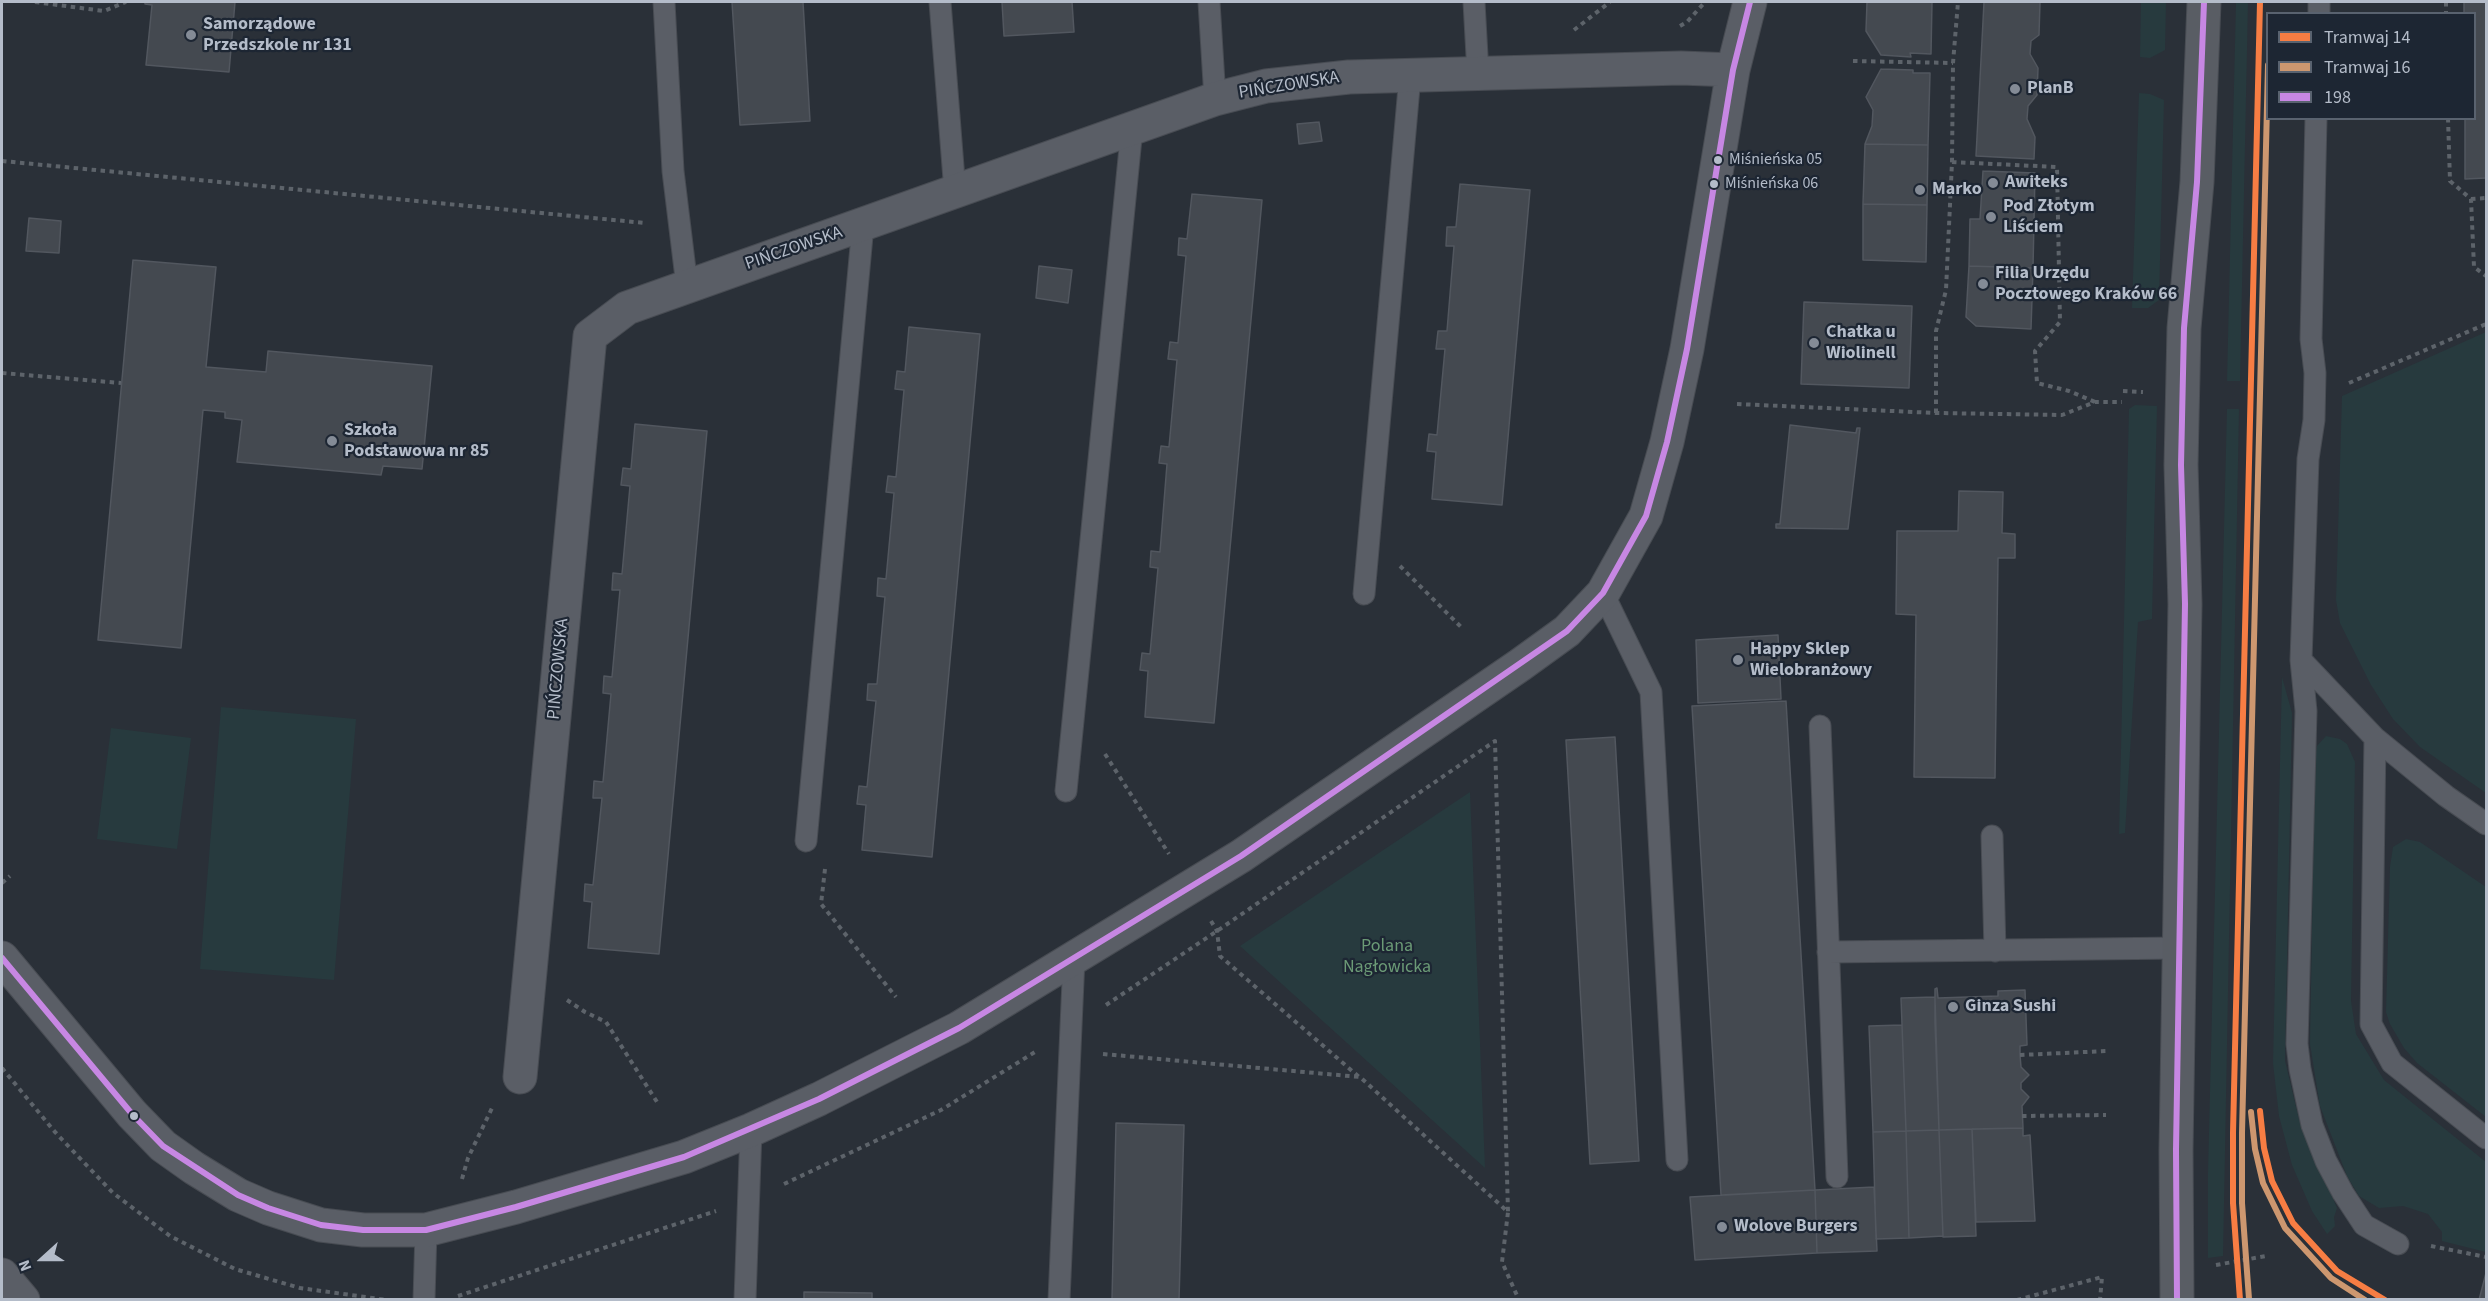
<!DOCTYPE html>
<meta charset="utf-8">
<style>
body{margin:0}
#map{position:relative;width:2488px;height:1301px;overflow:hidden;background:#2a3038;font-family:"Source Sans 3",sans-serif}
canvas{display:block}
.frame{position:absolute;inset:0;border:3px solid #b4bcc9;pointer-events:none}
.legend{position:absolute;left:2266px;top:12px;width:210px;height:108px;box-sizing:border-box;background:#1d2633;border:2px solid #59626f;margin:0;padding:8px 10px;list-style:none;font-size:18px;color:#b4bcc9}
.legend li{display:flex;align-items:center;gap:12px;height:30px}
.legend b{width:30px;border:2px solid #59626f}
.north{position:absolute;left:12px;top:1229px;width:60px;height:60px;-webkit-text-stroke:4px #1d2633;paint-order:stroke;rotate:249deg;font-size:16px;font-weight:700;line-height:24px;text-align:center;color:#b4bcc9}
.north::after{content:'';display:block;margin:auto;width:21px;height:27px;background:#b4bcc9;clip-path:polygon(50% 0,100% 100%,50% 72%,0 100%)}
</style>
<div id="map">
<canvas width="2488" height="1301"></canvas>
<div class="frame"></div>
<ul class="legend">
<li><b style="height:8px;background:#f77d43"></b>Tramwaj 14</li>
<li><b style="height:8px;background:#cd976f"></b>Tramwaj 16</li>
<li><b style="height:8px;background:#c787e3"></b>198</li>
</ul>
<div class="north">N</div>
</div>
<script>
const g = document.querySelector('canvas').getContext('2d');
g.lineJoin = 'round';
function fillPath(path, color) { g.fillStyle = color; g.fill(path, 'evenodd'); }
const toPath = rows => new Path2D(rows.map(r => 'M' + r).join(''));
function trace(path, color, width, dash) { g.strokeStyle = color; g.lineWidth = width; g.lineCap = dash ? 'butt' : 'round'; g.setLineDash(dash || []); g.stroke(path); }
function drawText(font, color, halo, rows, align = 'center') {
  g.font = font + ' "Source Sans 3",sans-serif'; g.lineWidth = 4.5; g.setLineDash([]); g.textBaseline = 'middle'; g.strokeStyle = halo; g.fillStyle = color; for (const [text, x, y, turn = 0] of rows) {
    g.save(); g.translate(x, y); g.rotate((+turn || 0) * Math.PI / 180); g.textAlign = isNaN(turn) ? turn : align; if (halo) g.strokeText(text, 0, 0); g.fillText(text, 0, 0); g.restore();
  }
}
const green = toPath([
 [2141,2,2166,2,2165,50,2150,58,2140,57],
 [2236,2,2248,2,2240,381,2227,381],
 [2139,93,2150,94,2164,100,2159,300,2148,308,2132,308],
 [2486,332,2486,793,2420,747,2393,719,2371,685,2340,623,2336,600,2342,396],
 [2135,405,2157,406,2152,619,2138,622,2125,833,2119,834,2129,409],
 [2227,409,2239,409,2223,1256,2208,1258,2208,1172],
 [2282,677,2292,713,2285,1061,2299,1119,2337,1208,2334,1217,2335,1226,2327,1234,2312,1211,2292,1165,2279,1116,2273,1063],
 [221,707,356,719,334,980,200,969],
 [111,728,191,738,177,849,97,839],
 [2326,736,2340,739,2347,744,2355,762,2351,1001,2356,1034,2384,1080,2486,1162,2486,1252,2442,1241,2442,1232,2428,1214,2403,1206,2379,1208,2359,1196,2347,1176,2320,1106,2310,1044,2315,757,2317,746],
 [1470,792,1485,1168,1240,946],
 [2406,839,2420,842,2486,887,2486,1117,2417,1063,2404,1048,2390,1024,2386,1012,2390,867,2393,847]
]);
const building = toPath([
 [145,2,235,2,229,72,146,65,152,5,145,4,145,2],
 [732,2,803,2,810,121,740,125,732,2],
 [1002,2,1072,2,1074,32,1004,36,1002,2],
 [1867,2,1932,2,1931,54,1910,53,1911,57,1881,55,1866,31,1867,2],
 [1984,2,2040,2,2039,35,2031,41,2030,54,2038,68,2037,95,2028,106,2027,119,2035,137,2034,159,1976,156,1984,2],
 [2464,2,2486,2,2486,178,2465,179,2465,118,2474,118,2474,14,2464,14,2464,2],
 [1881,69,1913,70,1913,73,1930,73,1928,145,1865,144,1872,126,1873,110,1866,97,1881,69],
 [1319,122,1322,141,1299,144,1297,124,1319,122],
 [1865,144,1928,145,1927,205,1863,204,1865,144],
 [1983,171,2035,173,2033,268,1969,266,1970,219,1980,219,1983,171],
 [1460,184,1530,190,1502,505,1432,499,1436,452,1427,451,1429,434,1437,435,1445,349,1436,349,1438,331,1447,331,1454,246,1446,246,1447,227,1456,227,1460,184],
 [1192,194,1262,200,1214,723,1145,717,1148,671,1140,670,1142,653,1150,654,1158,568,1150,567,1151,551,1160,552,1167,464,1159,463,1161,446,1169,447,1177,360,1168,359,1170,342,1178,343,1186,256,1178,255,1179,238,1187,239,1192,194],
 [1863,204,1927,205,1926,262,1863,260,1863,204],
 [29,218,61,221,59,253,26,251,29,218],
 [133,260,216,267,206,367,266,372,268,351,432,366,422,469,383,466,381,475,237,462,242,420,225,418,225,412,203,410,181,648,98,640,133,260],
 [1039,266,1072,270,1068,303,1036,298,1039,266],
 [1969,266,2033,268,2031,329,1976,326,1966,317,1969,266],
 [1804,302,1912,306,1909,388,1801,384,1804,302],
 [909,327,980,334,932,857,862,850,866,805,857,804,859,786,867,787,876,701,867,700,868,684,877,684,885,597,877,596,878,578,886,579,894,493,886,492,888,476,896,477,904,390,895,389,897,371,905,372,909,327],
 [635,424,707,431,659,954,588,948,592,902,584,901,585,884,593,885,602,798,593,798,594,781,603,782,611,694,603,693,604,676,612,677,620,590,612,590,613,573,622,574,630,486,621,485,623,468,631,469,635,424],
 [1790,425,1856,433,1857,428,1860,428,1848,529,1776,528,1776,524,1780,524,1790,425],
 [1959,491,2003,492,2002,533,2015,534,2015,558,1998,558,1995,778,1914,777,1916,615,1896,614,1897,531,1958,531,1959,491],
 [1778,635,1781,699,1698,703,1696,640,1778,635],
 [1786,701,1815,1190,1721,1195,1692,706,1786,701],
 [1615,737,1639,1161,1590,1164,1566,740,1615,737],
 [1937,988,1938,998,1998,996,1998,991,2025,990,2027,1045,2020,1046,2020,1055,2021,1067,2029,1075,2021,1083,2021,1089,2029,1097,2022,1106,2023,1128,1939,1130,1935,1023,1935,989,1937,988],
 [1935,997,1939,1130,1906,1131,1901,998,1935,997],
 [1902,1025,1906,1131,1873,1132,1869,1026,1902,1025],
 [1116,1123,1184,1125,1179,1300,1112,1300,1116,1123],
 [2023,1128,2023,1136,2030,1135,2035,1221,1976,1222,1972,1129,2023,1128],
 [1972,1129,1976,1236,1943,1237,1939,1130,1972,1129],
 [1939,1130,1943,1236,1909,1238,1906,1131,1939,1130],
 [1906,1131,1909,1238,1876,1239,1873,1132,1906,1131],
 [1874,1187,1877,1251,1817,1253,1815,1190,1874,1187],
 [1815,1190,1817,1253,1695,1260,1690,1197,1815,1190],
 [2486,1273,2486,1300,2479,1300,2486,1273],
 [804,1292,872,1293,872,1300,804,1300,804,1292]
]);
const path = toPath([
 [35,2,104,11,126,2],
 [2446,2,2446,14],
 [1680,26,1687,22,1705,2],
 [1574,30,1610,2],
 [1853,61,1953,63],
 [2448,118,2450,181,2471,199,2474,267,2486,276],
 [2,161,645,223],
 [1952,162,2057,167,2060,322,2035,351,2037,383,2069,391,2095,402],
 [2471,199,2486,198],
 [2,373,121,383],
 [2349,383,2486,324],
 [2123,391,2143,392],
 [1737,404,1936,413,2062,415,2095,402,2122,402],
 [1936,413,1936,331,1946,290,1952,162,1953,63,1958,2],
 [1400,566,1463,629],
 [1105,754,1169,854],
 [825,869,821,904,896,997],
 [2,883,10,876],
 [1211,921,1217,931,1220,956,1359,1077],
 [567,1000,585,1012,606,1022,657,1102],
 [1106,1005,1217,931,1495,741,1508,1212],
 [1103,1054,1360,1077,1508,1212,1502,1262,1519,1300],
 [2020,1055,2107,1051],
 [2,1068,55,1132,113,1193,170,1236,235,1269,300,1288,387,1300],
 [2022,1116,2106,1115],
 [462,1179,468,1158,493,1106],
 [784,1184,941,1110,1035,1052],
 [2431,1246,2486,1257],
 [2216,1265,2266,1256],
 [458,1296,716,1211],
 [2017,1300,2102,1277,2100,1300]
]);
const lane = toPath([
 [664,2,673,171,687,286],
 [940,2,955,192],
 [1209,2,1215,99],
 [1474,2,1478,74],
 [2319,14,2319,2],
 [2316,118,2311,339,2315,373,2314,420,2308,459,2301,660,2375,738,2446,796,2486,824],
 [1603,593,1651,692,1677,1160],
 [1364,594,1410,76],
 [2301,660,2306,711,2297,1044,2300,1069,2312,1125,2326,1161,2343,1193,2364,1225,2398,1244],
 [1820,726,1837,1177],
 [2375,738,2371,1024,2392,1063,2486,1138],
 [1066,791,1132,128],
 [1992,836,1995,951],
 [806,841,863,225],
 [1828,952,2180,948],
 [424,1300,426,1230],
 [745,1300,751,1130],
 [1059,1300,1074,958]
]);
const street = toPath([
 [2,958,132,1114,163,1146,194,1168,238,1195,268,1208,321,1225,363,1230,426,1230,516,1207,684,1157,751,1130,819,1099,959,1028,1241,856,1520,665,1567,631,1603,593,1646,516,1667,442,1687,349,1733,70,1750,2],
 [520,1077,590,336,627,308,1215,99,1266,86,1349,77,1681,68,1733,70],
 [2,1275,23,1300]
]);
const secondary = toPath([
 [2177,1300,2176,1150,2185,604,2181,465,2184,328,2197,182,2204,2]
]);
const bus1 = toPath([
 [2,958,132,1114,163,1146,238,1195,268,1208,321,1225,363,1230,426,1230,516,1207,684,1157,819,1099,959,1028,1241,856,1567,631,1603,593,1646,516,1667,442,1687,349,1733,70,1750,2],
 [2177,1300,2176,1150,2185,604,2181,465,2184,328,2197,182,2204,2]
]);
const tram1 = toPath([
 [2260,1111,2264,1148,2272,1181,2293,1223,2337,1271,2385,1300],
 [2240,1300,2233,1203,2233,1132,2260,2]
]);
const tram2 = toPath([
 [2251,1112,2255,1149,2263,1183,2285,1228,2331,1278,2365,1300],
 [2249,1299,2242,1203,2242,1132,2268,65]
]);
const markers = [
 [191,35,6,"#848b96"],
 [2015,89,6,"#848b96"],
 [1718,160,5,"#b4bcc9"],
 [1993,183,6,"#848b96"],
 [1714,184,5,"#b4bcc9"],
 [1920,190,6,"#848b96"],
 [1991,217,6,"#848b96"],
 [1983,284,6,"#848b96"],
 [1814,343,6,"#848b96"],
 [332,441,6,"#848b96"],
 [1738,660,6,"#848b96"],
 [1953,1007,6,"#848b96"],
 [134,1116,5,"#b4bcc9"],
 [1722,1227,6,"#848b96"]
];
const busNames = [
 ["Miśnieńska 05",1729,160],
 ["Miśnieńska 06",1725,184]
];
const poiNames = [
 ["Samorządowe",203,25],
 ["Przedszkole nr 131",203,46],
 ["PlanB",2027,89],
 ["Awiteks",2005,183],
 ["Marko",1932,190],
 ["Pod Złotym",2003,207],
 ["Liściem",2003,228],
 ["Filia Urzędu",1995,274],
 ["Pocztowego Kraków 66",1995,295],
 ["Chatka u",1826,333],
 ["Wiolinell",1826,354],
 ["Szkoła",344,431],
 ["Podstawowa nr 85",344,452],
 ["Happy Sklep",1750,650],
 ["Wielobranżowy",1750,671],
 ["Ginza Sushi",1965,1007],
 ["Wolove Burgers",1734,1227]
];
const streetNames = [
 ["PIŃCZOWSKA",1289,86,-9],
 ["PIŃCZOWSKA",794,249,-19],
 ["PIŃCZOWSKA",559,669,-85]
];
const parkNames = [
 ["Polana",1387,947],
 ["Nagłowicka",1387,968]
];
fillPath(green, '#273a3e');
fillPath(building, '#444950');
trace(building, '#52575f', 1.5);
trace(lane, '#484c53', 23);
trace(street, '#484c53', 35);
trace(secondary, '#484c53', 35);
trace(path, '#5d636a', 4, [4.5, 4.5]);
trace(lane, '#5a5e66', 21);
trace(street, '#5a5e66', 33);
trace(secondary, '#595d64', 33);
trace(bus1, '#c787e3', 6);
trace(tram1, '#f77d43', 6);
trace(tram2, '#cd976f', 6);
for (const [x, y, r, color] of markers) { const dot = new Path2D(); dot.arc(x, y, r, 0, 2 * Math.PI); g.fillStyle = color; g.fill(dot); trace(dot, '#1d2633', 2); }
drawText('16px', '#b4bcc9', '#1d2633', busNames, 'left');
drawText('bold 18px', '#b4bcc9', '#1d2633', poiNames, 'left');
drawText('18px', '#b4bcc9', '#1d2633', streetNames);
drawText('18px', '#6b9a76', '#1d2633', parkNames);
</script>
